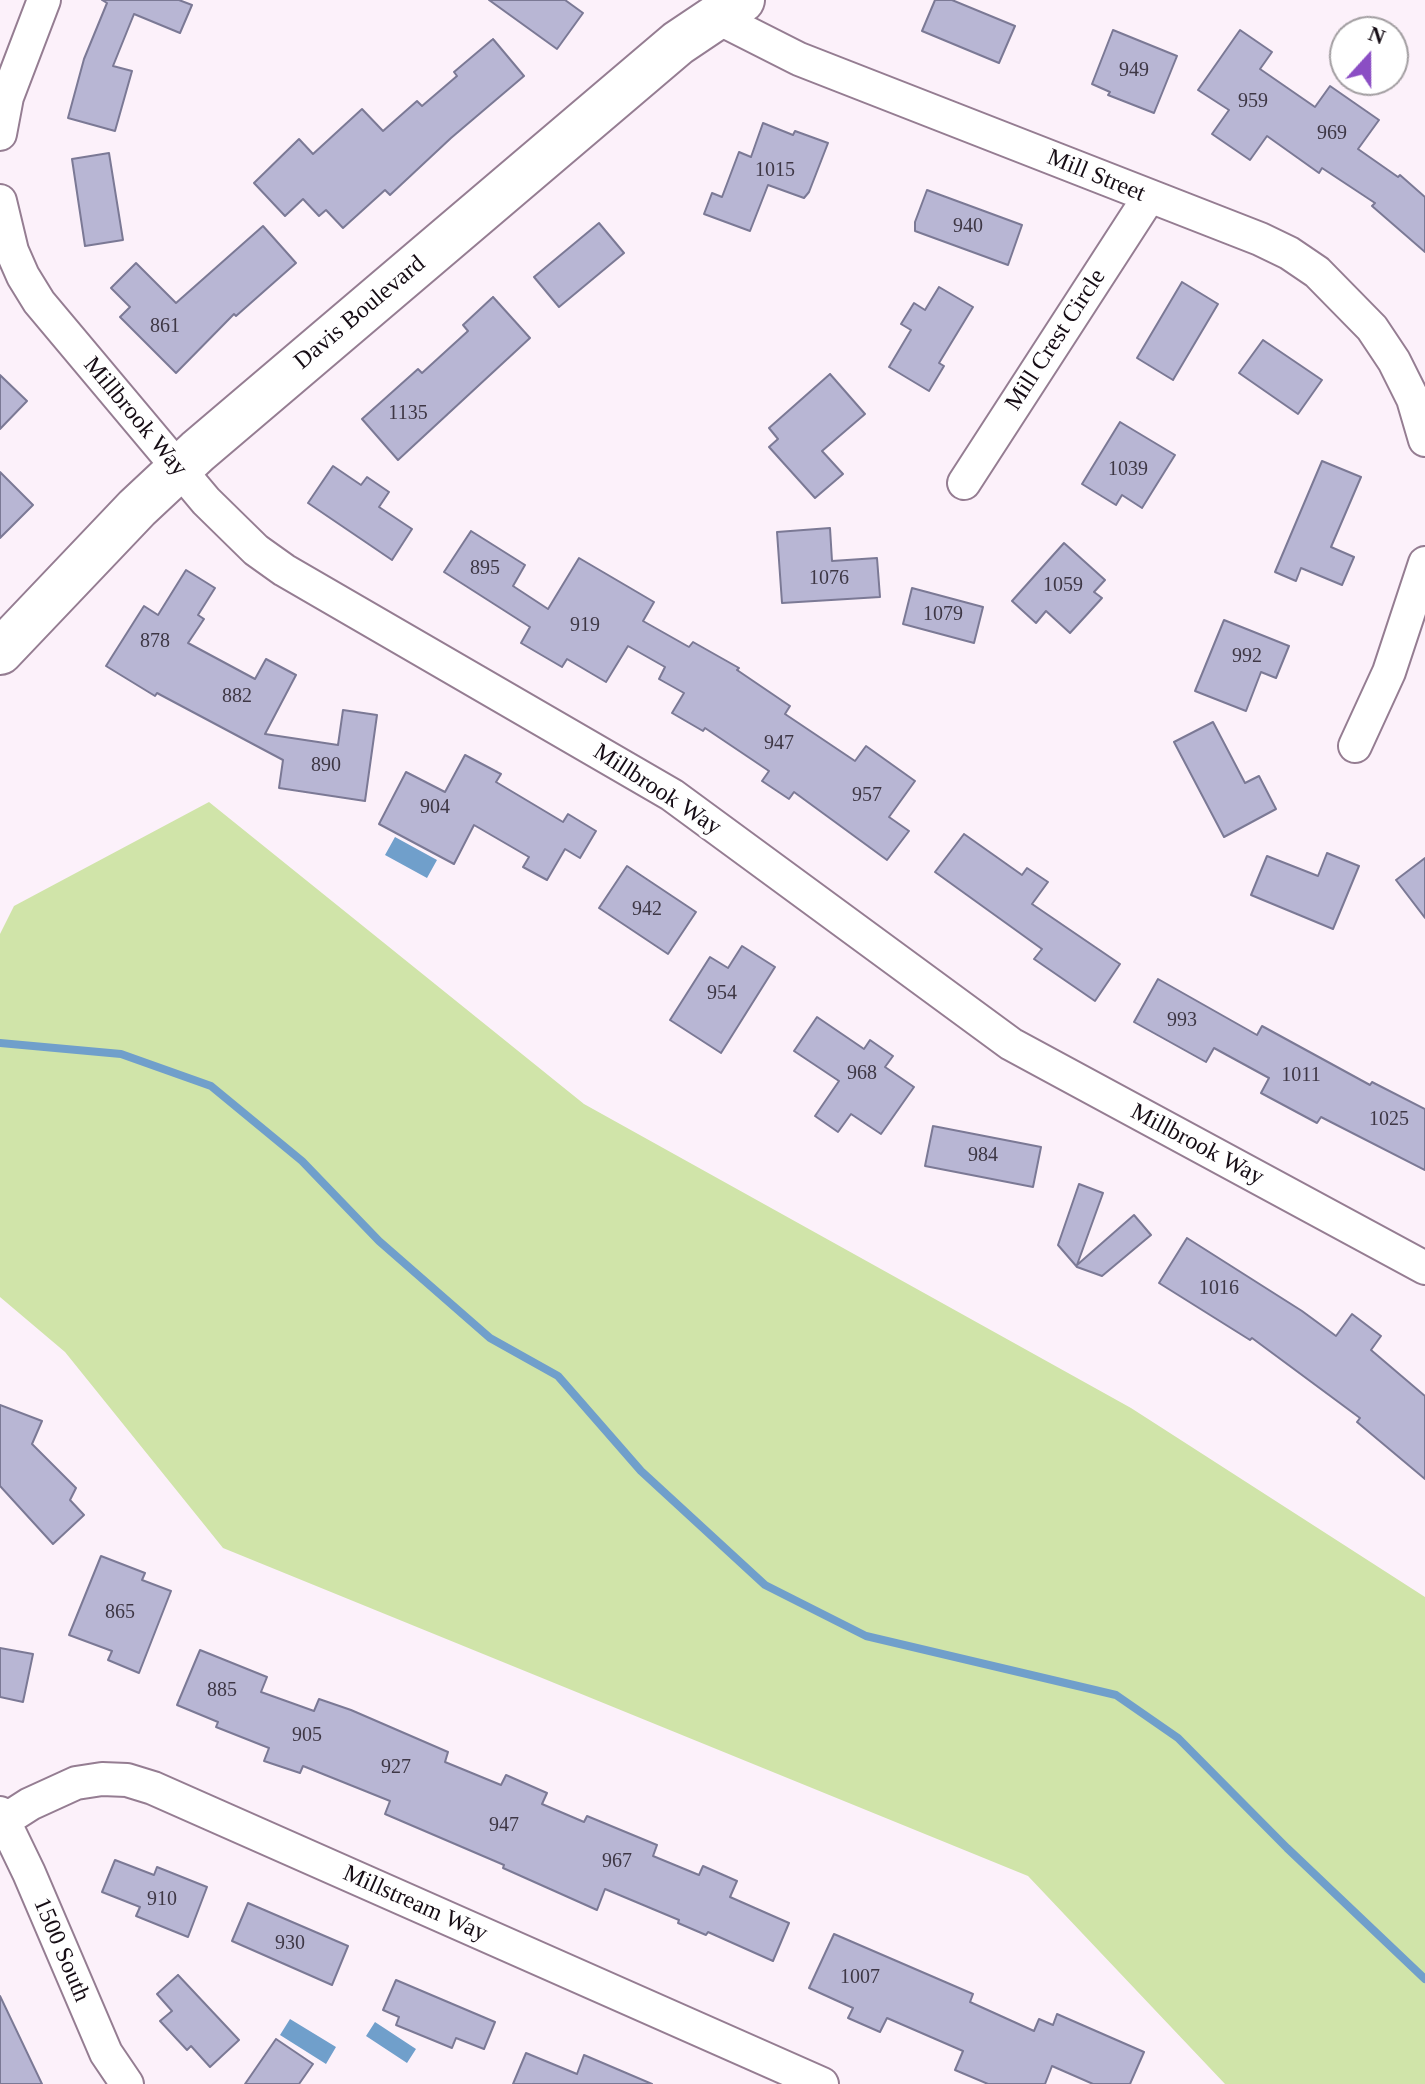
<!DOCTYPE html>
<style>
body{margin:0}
#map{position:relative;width:1425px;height:2084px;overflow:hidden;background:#fcf1fa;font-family:Georgia,serif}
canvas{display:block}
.north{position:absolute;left:1329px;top:16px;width:80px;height:80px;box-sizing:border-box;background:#fff;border:2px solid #a29ea1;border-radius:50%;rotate:21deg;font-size:22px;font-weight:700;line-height:32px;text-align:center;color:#160d15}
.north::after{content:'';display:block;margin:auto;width:28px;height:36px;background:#8b4ec4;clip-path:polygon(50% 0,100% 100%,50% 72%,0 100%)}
</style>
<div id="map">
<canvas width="1425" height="2084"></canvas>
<div class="north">N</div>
</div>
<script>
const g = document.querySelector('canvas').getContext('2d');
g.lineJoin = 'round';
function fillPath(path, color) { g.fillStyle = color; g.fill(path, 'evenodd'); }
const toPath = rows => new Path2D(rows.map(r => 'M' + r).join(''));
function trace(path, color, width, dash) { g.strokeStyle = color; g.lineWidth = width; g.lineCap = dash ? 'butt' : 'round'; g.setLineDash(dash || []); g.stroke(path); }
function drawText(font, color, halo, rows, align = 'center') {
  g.font = font + ' Georgia,serif'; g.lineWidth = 8; g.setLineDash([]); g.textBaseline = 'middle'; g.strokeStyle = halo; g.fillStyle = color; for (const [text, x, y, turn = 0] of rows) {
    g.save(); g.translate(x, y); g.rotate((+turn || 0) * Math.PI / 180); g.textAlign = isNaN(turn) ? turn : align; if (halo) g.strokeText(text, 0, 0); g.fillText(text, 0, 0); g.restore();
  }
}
const green = toPath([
 [209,802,584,1104,1131,1408,1425,1597,1425,2084,1225,2084,1028,1876,223,1548,65,1352,0,1297,0,934,14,906]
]);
const water = toPath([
 [395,837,437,860,427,878,385,855],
 [290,2019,336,2047,326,2064,280,2035],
 [375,2022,416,2049,407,2063,366,2036]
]);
const stream = toPath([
 [0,1043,121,1054,211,1086,302,1161,379,1241,490,1338,558,1376,641,1471,765,1585,866,1636,1116,1695,1178,1738,1287,1848,1425,1979]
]);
const building = toPath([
 [102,0,179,0,192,5,180,33,134,14,113,66,132,71,115,131,68,118,84,59,107,3,102,0],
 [489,0,565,0,583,13,557,49,489,0],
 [935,0,952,0,1015,26,999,63,922,31,935,0],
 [1113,30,1177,56,1154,113,1108,95,1110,92,1092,84,1113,30],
 [1240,30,1272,52,1260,69,1315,107,1330,86,1379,120,1358,149,1398,177,1400,175,1425,197,1425,252,1372,206,1375,203,1322,168,1319,173,1267,136,1250,160,1212,134,1229,110,1198,90,1240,30],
 [493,39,524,76,451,138,390,195,385,190,343,228,326,210,319,216,303,199,285,216,254,183,299,139,313,154,362,109,383,131,417,101,422,106,457,76,454,72,493,39],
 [763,123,793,135,795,131,828,143,809,192,804,198,768,185,750,231,704,214,712,193,722,197,739,152,751,157,763,123],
 [109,153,123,240,85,246,72,159,109,153],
 [927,190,1022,225,1008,265,915,231,915,222,927,190],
 [599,223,624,253,559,307,534,277,599,223],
 [263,226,296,263,236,316,234,314,176,373,120,317,130,307,111,288,136,263,176,303,263,226],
 [1182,282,1218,304,1173,380,1137,358,1182,282],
 [939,287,973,307,939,363,944,366,929,391,889,367,911,330,901,324,914,303,925,310,939,287],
 [493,297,530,338,398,460,362,419,418,369,422,373,468,331,463,325,493,297],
 [1263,340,1322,380,1298,414,1239,373,1263,340],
 [830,374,865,414,822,451,843,474,815,498,769,447,778,439,769,428,830,374],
 [0,375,27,401,0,429,0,375],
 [1120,422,1175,455,1142,508,1122,495,1116,505,1082,484,1120,422],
 [1322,461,1361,477,1331,547,1354,557,1342,585,1301,568,1296,581,1275,572,1322,461],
 [333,466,361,485,367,477,389,492,379,507,412,529,392,560,308,503,333,466],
 [0,472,33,505,0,538,0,472],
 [830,528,832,561,877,558,880,597,782,603,777,532,830,528],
 [471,531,525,565,513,586,548,609,579,558,654,602,643,621,689,647,693,642,739,668,737,670,790,706,785,714,855,761,866,746,915,781,889,817,909,831,887,860,794,792,789,799,762,781,769,771,705,728,703,731,672,713,684,693,659,679,665,667,628,646,606,682,567,659,562,667,521,643,530,627,444,572,471,531],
 [1064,543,1105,580,1094,592,1102,598,1070,633,1046,611,1036,623,1012,601,1064,543],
 [186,570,215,588,198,615,204,619,188,643,255,679,266,659,296,675,265,734,338,745,343,710,377,715,365,801,279,788,283,760,157,693,155,696,106,666,144,606,158,615,186,570],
 [912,588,983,607,974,643,903,624,912,588],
 [1224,620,1289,646,1276,678,1261,672,1246,711,1195,691,1224,620],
 [1213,722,1245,783,1259,776,1276,809,1224,837,1174,742,1213,722],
 [465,755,501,774,496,782,563,822,568,814,596,831,580,858,565,849,547,880,523,867,529,857,474,825,454,864,379,824,406,772,445,792,465,755],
 [964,834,1022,875,1027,868,1048,882,1032,904,1120,964,1095,1001,1034,959,1042,949,935,872,964,834],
 [1327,853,1359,866,1333,929,1251,895,1267,856,1318,876,1327,853],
 [1425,858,1425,918,1396,880,1425,858],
 [627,866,696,912,668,954,599,908,627,866],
 [742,946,775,967,721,1053,670,1020,710,957,728,968,742,946],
 [1158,979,1257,1035,1262,1026,1370,1085,1372,1082,1425,1109,1425,1170,1321,1117,1317,1123,1261,1093,1269,1078,1214,1048,1206,1062,1134,1022,1158,979],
 [817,1017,864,1049,870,1040,893,1056,885,1067,914,1087,881,1134,851,1114,838,1132,815,1116,839,1081,794,1051,817,1017],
 [933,1126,1041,1147,1033,1187,925,1166,933,1126],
 [1079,1184,1103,1193,1077,1265,1134,1215,1151,1235,1102,1276,1077,1267,1058,1245,1079,1184],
 [1187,1238,1302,1311,1336,1336,1352,1314,1381,1336,1371,1350,1425,1396,1425,1479,1357,1422,1360,1418,1252,1338,1250,1340,1159,1283,1187,1238],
 [0,1405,42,1421,32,1444,76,1488,70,1500,84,1515,53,1544,0,1486,0,1405],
 [101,1556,145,1573,142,1580,171,1591,139,1673,108,1660,112,1651,69,1635,101,1556],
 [0,1648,33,1654,23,1702,0,1697,0,1648],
 [200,1650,267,1677,261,1692,314,1711,319,1699,351,1710,448,1752,445,1762,501,1785,506,1775,547,1793,542,1804,584,1822,587,1816,657,1845,653,1856,699,1875,703,1866,737,1881,730,1897,789,1923,773,1961,708,1932,706,1935,678,1923,679,1920,605,1889,597,1910,503,1868,504,1865,385,1814,390,1801,303,1766,300,1773,264,1761,269,1748,216,1727,218,1722,177,1705,200,1650],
 [115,1860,154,1875,157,1867,207,1887,188,1937,136,1916,140,1907,102,1892,115,1860],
 [248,1903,348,1946,332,1985,232,1941,248,1903],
 [834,1934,973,1994,970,2002,1034,2031,1039,2019,1053,2025,1057,2014,1144,2052,1130,2084,1093,2084,1052,2066,1045,2084,988,2084,955,2070,963,2051,887,2018,880,2032,848,2018,853,2008,809,1988,834,1934],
 [178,1975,239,2040,210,2067,191,2046,187,2050,160,2021,172,2011,157,1994,178,1975],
 [396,1980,495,2022,484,2049,456,2038,452,2048,396,2025,399,2017,383,2010,396,1980],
 [0,1996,42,2084,0,2084,0,1996],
 [276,2039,313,2064,299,2084,245,2084,276,2039],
 [526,2053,577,2074,584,2055,652,2084,513,2084,526,2053]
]);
const street = toPath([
 [716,17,799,59,1260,239,1289,253,1317,272,1372,328,1394,361,1413,399,1425,440],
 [0,134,7,97,44,0],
 [0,201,12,251,23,276,39,302,206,501,256,550,284,570,672,795,1011,1044,1425,1268],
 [964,483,1149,197],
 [1355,746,1389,672,1425,563],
 [0,1813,29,1873,106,2053,127,2084],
 [5,1820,30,1804,76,1783,102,1779,127,1780,153,1788,822,2084]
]);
const secondary = toPath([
 [0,652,137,508,198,451,678,43,742,0]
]);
const numberNames = [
 ["949",1134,71],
 ["959",1253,102],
 ["969",1332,134],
 ["1015",775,171],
 ["940",968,227],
 ["861",165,327],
 ["1135",408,414],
 ["1039",1128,470],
 ["895",485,569],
 ["1076",829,579],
 ["1059",1063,586],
 ["1079",943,615],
 ["919",585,626],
 ["878",155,642],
 ["992",1247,657],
 ["882",237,697],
 ["947",779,744],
 ["890",326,766],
 ["957",867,796],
 ["904",435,808],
 ["942",647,910],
 ["954",722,994],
 ["993",1182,1021],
 ["968",862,1074],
 ["1011",1301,1076],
 ["1025",1389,1120],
 ["984",983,1156],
 ["1016",1219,1289],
 ["865",120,1613],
 ["885",222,1691],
 ["905",307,1736],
 ["927",396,1768],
 ["947",504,1826],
 ["967",617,1862],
 ["910",162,1900],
 ["930",290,1944],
 ["1007",860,1978]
];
const streetNames = [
 ["Mill Street",1096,176,22],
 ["Davis Boulevard",360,313,-40],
 ["Mill Crest Circle",1056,340,-57],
 ["Millbrook Way",135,417,50],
 ["Millbrook Way",657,790,33],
 ["Millbrook Way",1197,1145,28],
 ["Millstream Way",415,1904,24],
 ["1500 South",61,1950,67]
];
fillPath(green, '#d0e4a9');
fillPath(water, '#709fcb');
trace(stream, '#709fcb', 8);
fillPath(building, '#b8b6d4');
trace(building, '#7b7995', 2);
trace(street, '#957d92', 36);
trace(secondary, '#957d92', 48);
trace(street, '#fff', 32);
trace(secondary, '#fff', 44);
drawText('20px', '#3e3745', null, numberNames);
drawText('24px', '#160d15', '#fff', streetNames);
</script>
